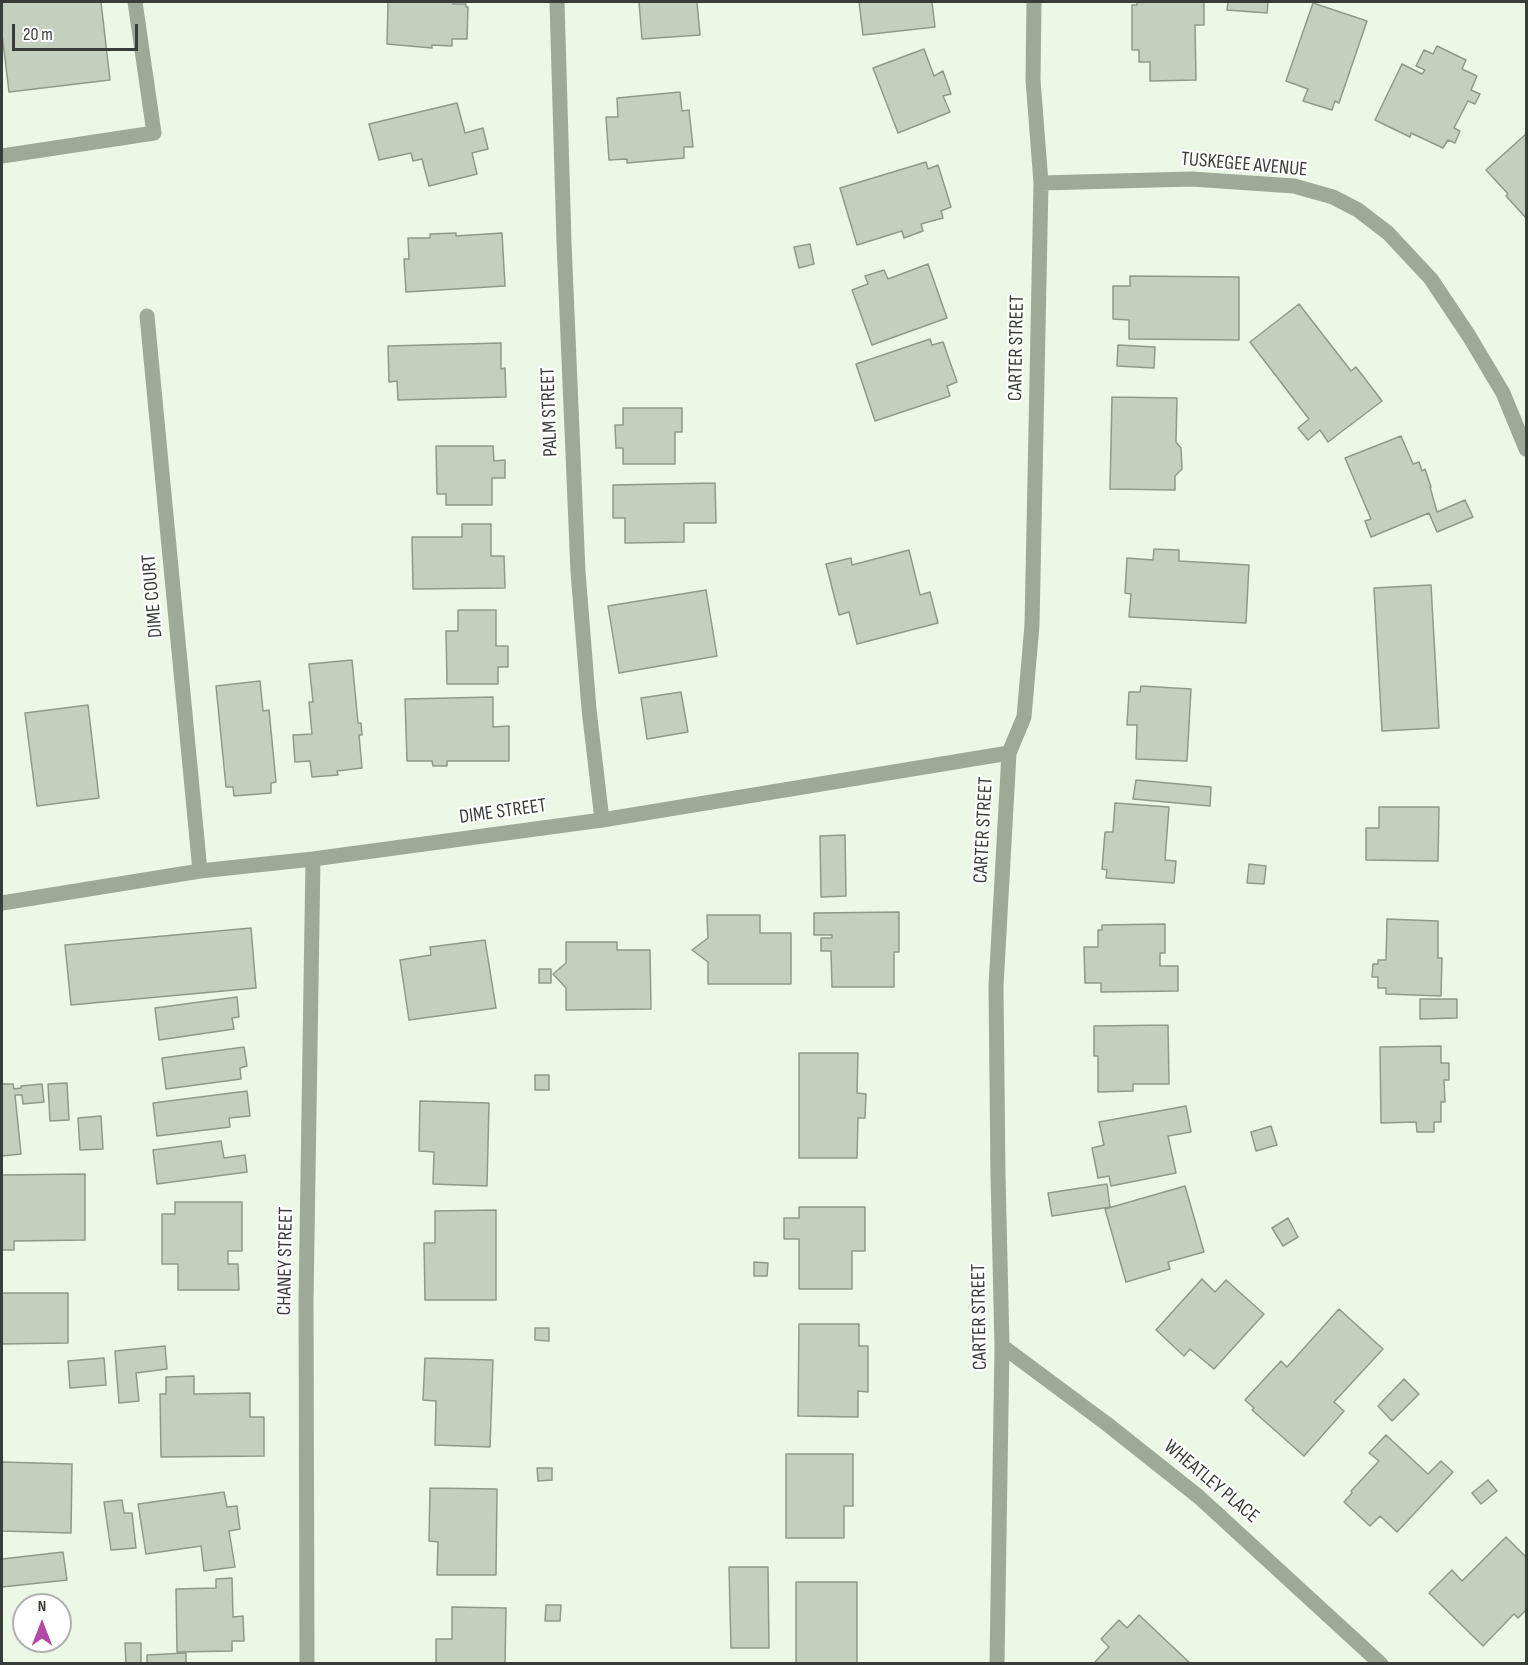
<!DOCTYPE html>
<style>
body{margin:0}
#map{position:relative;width:1528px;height:1665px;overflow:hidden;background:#ecf7e5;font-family:"Sofia Sans Condensed",sans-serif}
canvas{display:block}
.frame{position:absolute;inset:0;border:3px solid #393d37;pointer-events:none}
.north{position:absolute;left:12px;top:1593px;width:60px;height:60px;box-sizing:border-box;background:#fff;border:2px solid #b0b1af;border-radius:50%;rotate:0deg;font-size:16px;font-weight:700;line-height:24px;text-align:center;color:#393d37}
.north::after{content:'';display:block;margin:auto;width:21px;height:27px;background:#b647a4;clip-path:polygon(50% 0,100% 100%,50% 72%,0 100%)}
.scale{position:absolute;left:12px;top:24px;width:126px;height:27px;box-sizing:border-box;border:3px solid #393d37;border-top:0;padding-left:8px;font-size:18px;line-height:21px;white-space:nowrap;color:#393d37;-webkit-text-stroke:4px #fff;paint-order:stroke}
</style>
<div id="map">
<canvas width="1528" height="1665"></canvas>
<div class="frame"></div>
<div class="north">N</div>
<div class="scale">20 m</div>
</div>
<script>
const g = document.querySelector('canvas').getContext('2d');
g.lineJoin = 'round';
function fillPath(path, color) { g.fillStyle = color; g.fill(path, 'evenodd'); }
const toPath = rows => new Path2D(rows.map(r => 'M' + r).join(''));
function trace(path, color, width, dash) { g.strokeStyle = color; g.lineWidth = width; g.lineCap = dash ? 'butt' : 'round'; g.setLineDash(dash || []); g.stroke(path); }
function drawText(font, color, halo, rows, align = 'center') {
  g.font = font + ' "Sofia Sans Condensed",sans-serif'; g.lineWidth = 4.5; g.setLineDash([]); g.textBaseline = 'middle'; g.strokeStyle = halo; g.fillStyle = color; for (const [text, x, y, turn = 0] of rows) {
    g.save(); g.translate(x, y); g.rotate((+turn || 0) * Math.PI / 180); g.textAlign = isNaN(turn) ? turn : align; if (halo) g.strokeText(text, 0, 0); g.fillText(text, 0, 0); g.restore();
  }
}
const building = toPath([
 [2,2,101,2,110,80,9,92,2,34,2,2],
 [388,2,453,2,453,4,466,4,466,7,468,7,467,39,452,39,452,46,432,45,432,48,387,44,388,2],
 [639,2,697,2,700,35,642,39,639,2],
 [859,2,932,2,935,27,863,35,859,2],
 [1137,2,1204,2,1204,25,1195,25,1196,80,1150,81,1150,62,1139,62,1139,50,1132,50,1132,5,1137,5,1137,2],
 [1228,2,1268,2,1267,13,1227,10,1228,2],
 [1313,3,1367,21,1339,103,1335,101,1332,110,1303,101,1308,89,1286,81,1313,3],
 [1437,46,1466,60,1462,69,1477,76,1471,90,1480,94,1475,104,1468,101,1454,128,1460,131,1455,143,1448,140,1443,148,1411,133,1410,137,1375,120,1402,64,1422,74,1425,70,1416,66,1424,50,1433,54,1437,46],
 [924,49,934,76,943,71,951,94,943,96,950,112,898,133,873,68,924,49],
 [680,92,682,111,689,110,693,147,684,147,684,158,627,163,627,159,609,160,606,117,618,117,617,98,680,92],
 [457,103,465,133,483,128,488,149,472,153,477,174,429,186,422,159,413,161,411,153,379,160,369,124,457,103],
 [1526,134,1526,218,1506,196,1508,194,1486,170,1526,134],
 [926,162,928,169,938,165,951,207,941,211,943,218,921,224,923,231,904,238,902,231,857,245,840,188,926,162],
 [456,233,456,236,502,233,505,286,406,292,404,259,409,259,408,238,430,238,430,234,456,233],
 [810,244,814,264,799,268,794,247,810,244],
 [928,264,947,318,872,345,852,290,868,284,865,276,884,270,888,279,928,264],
 [1130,276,1239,277,1239,340,1129,339,1129,320,1113,319,1113,286,1130,286,1130,276],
 [1299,304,1351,371,1356,367,1382,401,1328,442,1320,430,1308,440,1298,428,1309,419,1250,342,1299,304],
 [930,339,932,345,943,342,957,382,947,386,950,396,875,421,856,364,930,339],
 [501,343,501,369,505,368,506,397,398,400,397,381,389,382,388,346,501,343],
 [1118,345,1155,347,1154,368,1117,366,1118,345],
 [1112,397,1177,398,1176,442,1181,448,1182,469,1175,476,1175,490,1110,489,1112,397],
 [623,408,682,408,682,432,675,432,675,464,623,464,623,448,616,448,615,425,623,425,623,408],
 [1401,436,1413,464,1419,462,1422,471,1425,469,1431,487,1430,487,1437,512,1465,500,1473,517,1437,532,1429,513,1371,537,1365,521,1371,519,1345,458,1401,436],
 [436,446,493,446,494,461,505,460,505,478,492,478,492,505,446,505,446,494,437,494,436,446],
 [715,483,716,523,684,523,684,542,625,543,625,518,613,518,613,485,715,483],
 [462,524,491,524,491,556,504,556,505,588,413,589,412,537,462,537,462,524],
 [1154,549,1179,550,1179,561,1249,565,1246,623,1129,617,1131,594,1125,593,1127,558,1153,560,1154,549],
 [909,550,920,595,930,592,938,623,857,644,849,612,839,615,826,564,851,558,852,565,909,550],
 [1431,585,1439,728,1382,731,1374,588,1431,585],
 [706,590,717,656,619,673,608,606,706,590],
 [458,610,496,610,496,646,508,646,508,667,498,667,498,684,447,684,446,631,458,631,458,610],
 [352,660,358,723,361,723,362,735,359,735,362,768,337,771,338,775,312,777,310,761,295,762,293,735,312,734,309,702,313,702,309,664,352,660],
 [260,681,263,711,269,710,276,782,271,783,271,793,234,796,233,787,226,787,216,686,260,681],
 [1141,686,1191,689,1187,761,1136,759,1137,725,1127,725,1129,692,1140,692,1141,686],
 [681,692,688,732,647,739,641,698,681,692],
 [493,697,493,727,509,726,509,761,447,761,447,766,433,766,432,761,407,761,405,699,493,697],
 [88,705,99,798,37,806,25,713,88,705],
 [1136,780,1211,787,1210,806,1133,799,1136,780],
 [1115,803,1169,807,1165,860,1176,861,1174,883,1106,878,1107,870,1102,869,1105,832,1113,832,1115,803],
 [1379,807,1439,807,1438,861,1366,860,1366,828,1379,828,1379,807],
 [845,835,846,896,821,897,820,836,845,835],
 [1249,864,1266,866,1264,884,1247,883,1249,864],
 [899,912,899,952,894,952,894,987,832,987,831,951,821,951,821,938,832,938,832,935,814,935,814,913,899,912],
 [707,915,760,915,760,933,791,933,791,984,708,984,708,962,692,950,708,938,707,915],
 [1387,919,1438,921,1438,958,1442,958,1441,996,1386,994,1386,988,1378,988,1378,977,1372,977,1373,964,1378,964,1378,960,1386,960,1387,919],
 [1165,924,1165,953,1160,953,1160,966,1178,966,1178,991,1101,992,1101,983,1085,983,1084,947,1098,947,1098,930,1102,930,1102,925,1165,924],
 [251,928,256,988,71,1005,65,945,251,928],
 [485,940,496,1008,409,1020,400,960,431,955,430,947,485,940],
 [566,942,617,942,617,950,650,950,651,1009,566,1010,566,988,553,974,566,963,566,942],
 [539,969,551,969,551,983,539,983,539,969],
 [237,997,239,1017,232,1018,234,1029,159,1040,155,1008,237,997],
 [1420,999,1457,999,1457,1018,1420,1019,1420,999],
 [1168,1025,1169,1084,1133,1084,1133,1091,1098,1092,1098,1056,1094,1056,1094,1026,1168,1025],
 [1441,1046,1441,1063,1449,1063,1449,1080,1444,1080,1445,1102,1441,1102,1441,1122,1434,1122,1434,1132,1417,1132,1416,1122,1381,1123,1380,1047,1441,1046],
 [244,1047,247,1066,240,1068,241,1079,166,1089,162,1058,244,1047],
 [799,1053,858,1053,857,1093,866,1094,865,1118,858,1118,857,1158,799,1158,799,1053],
 [535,1075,549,1075,549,1090,535,1090,535,1075],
 [67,1083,69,1120,50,1121,48,1084,67,1083],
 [2,1084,13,1084,14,1089,21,1088,21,1086,42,1084,44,1102,23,1104,22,1095,15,1095,21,1154,2,1156,2,1084],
 [247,1091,250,1116,229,1118,230,1127,157,1136,153,1103,247,1091],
 [420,1101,489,1103,487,1186,433,1184,434,1152,419,1151,420,1101],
 [1186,1106,1191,1132,1168,1136,1176,1173,1111,1186,1109,1176,1098,1178,1092,1148,1104,1145,1099,1122,1186,1106],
 [101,1116,103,1149,80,1150,78,1118,101,1116],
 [1271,1126,1277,1145,1256,1151,1251,1132,1271,1126],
 [221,1141,224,1158,245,1155,247,1172,157,1184,153,1150,221,1141],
 [85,1174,85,1240,14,1241,14,1250,2,1250,2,1175,85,1174],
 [1107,1184,1110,1207,1052,1216,1048,1193,1107,1184],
 [1185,1186,1204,1252,1168,1262,1170,1269,1126,1282,1105,1209,1185,1186],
 [175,1202,242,1202,242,1251,228,1251,228,1264,238,1264,239,1290,178,1290,178,1264,162,1264,162,1214,175,1214,175,1202],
 [799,1207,865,1207,865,1251,852,1251,852,1289,799,1289,799,1239,784,1239,784,1218,799,1218,799,1207],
 [496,1210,496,1300,425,1300,424,1243,435,1243,435,1211,496,1210],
 [1288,1218,1298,1237,1283,1246,1272,1228,1288,1218],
 [754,1262,768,1263,767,1276,754,1276,754,1262],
 [1202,1279,1215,1292,1226,1280,1264,1314,1214,1369,1190,1349,1184,1356,1156,1330,1202,1279],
 [2,1293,68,1293,68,1343,2,1344,2,1293],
 [1339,1309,1383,1349,1334,1402,1344,1411,1304,1456,1252,1410,1254,1408,1245,1400,1281,1361,1287,1367,1339,1309],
 [799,1324,859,1324,859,1346,868,1346,868,1392,858,1391,858,1417,798,1416,799,1324],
 [535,1328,549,1328,549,1341,535,1340,535,1328],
 [165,1346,167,1369,136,1373,139,1401,119,1403,115,1351,165,1346],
 [104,1358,106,1385,70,1388,68,1361,104,1358],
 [425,1358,493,1360,490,1447,435,1445,436,1401,423,1400,425,1358],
 [194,1376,194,1394,250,1393,250,1417,264,1417,264,1456,161,1457,160,1394,166,1394,166,1377,194,1376],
 [1404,1379,1419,1394,1392,1421,1378,1406,1404,1379],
 [1386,1435,1428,1474,1441,1461,1453,1472,1397,1532,1380,1516,1370,1526,1344,1502,1352,1493,1351,1491,1379,1461,1369,1453,1386,1435],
 [786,1454,853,1454,853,1506,844,1506,844,1538,786,1538,786,1454],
 [2,1462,72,1464,71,1533,2,1531,2,1462],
 [537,1468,552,1468,552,1480,538,1481,537,1468],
 [1488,1480,1497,1491,1481,1504,1472,1493,1488,1480],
 [430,1488,497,1489,496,1575,437,1575,438,1542,429,1541,430,1488],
 [224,1492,227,1507,237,1506,240,1529,229,1531,235,1567,204,1571,201,1546,146,1554,138,1504,224,1492],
 [122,1500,124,1513,132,1513,136,1548,111,1550,104,1502,122,1500],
 [1506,1537,1526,1557,1526,1610,1518,1618,1514,1614,1483,1646,1429,1593,1452,1570,1462,1581,1506,1537],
 [63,1552,67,1580,2,1587,2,1559,63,1552],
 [729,1567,768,1567,769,1648,731,1648,729,1567],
 [232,1578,233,1617,243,1616,244,1641,232,1641,232,1651,177,1652,176,1589,216,1588,216,1579,232,1578],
 [796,1582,857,1582,857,1664,796,1664,796,1582],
 [546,1605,561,1605,560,1621,545,1621,546,1605],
 [452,1607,506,1608,505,1664,436,1664,436,1639,452,1639,452,1607],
 [1139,1615,1191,1664,1097,1664,1095,1662,1109,1647,1101,1639,1119,1620,1127,1628,1139,1615],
 [125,1643,141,1643,141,1664,126,1664,125,1643],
 [186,1653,186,1664,147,1664,147,1655,186,1653]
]);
const lane = toPath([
 [2,156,154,133,135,2]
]);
const street = toPath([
 [557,2,564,242,578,572,589,709,602,820],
 [1041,183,1192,179,1294,186,1333,197,1358,210,1388,233,1431,279,1469,336,1503,393,1526,449],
 [147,316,200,871],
 [2,903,200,871,313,859,602,820,1009,753],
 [1002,1346,1107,1424,1199,1497,1381,1664],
 [307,1664,306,1300,313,859],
 [997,1664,1002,1346,998,1175,996,986,1009,753,1024,717,1032,625,1041,183,1033,80,1034,2]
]);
const streetNames = [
 ["TUSKEGEE AVENUE",1244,165,5],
 ["CARTER STREET",1017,348,-89],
 ["PALM STREET",550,412,-92],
 ["DIME COURT",153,596,-95],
 ["DIME STREET",503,812,-8],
 ["CARTER STREET",984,830,-87],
 ["CHANEY STREET",286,1261,-89],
 ["CARTER STREET",980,1317,-91],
 ["WHEATLEY PLACE",1211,1482,40]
];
fillPath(building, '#c5cfbe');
trace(building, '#919a8a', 1.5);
trace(lane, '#9fa998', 15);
trace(street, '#9fa998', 15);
drawText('20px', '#393d37', '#fff', streetNames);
</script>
